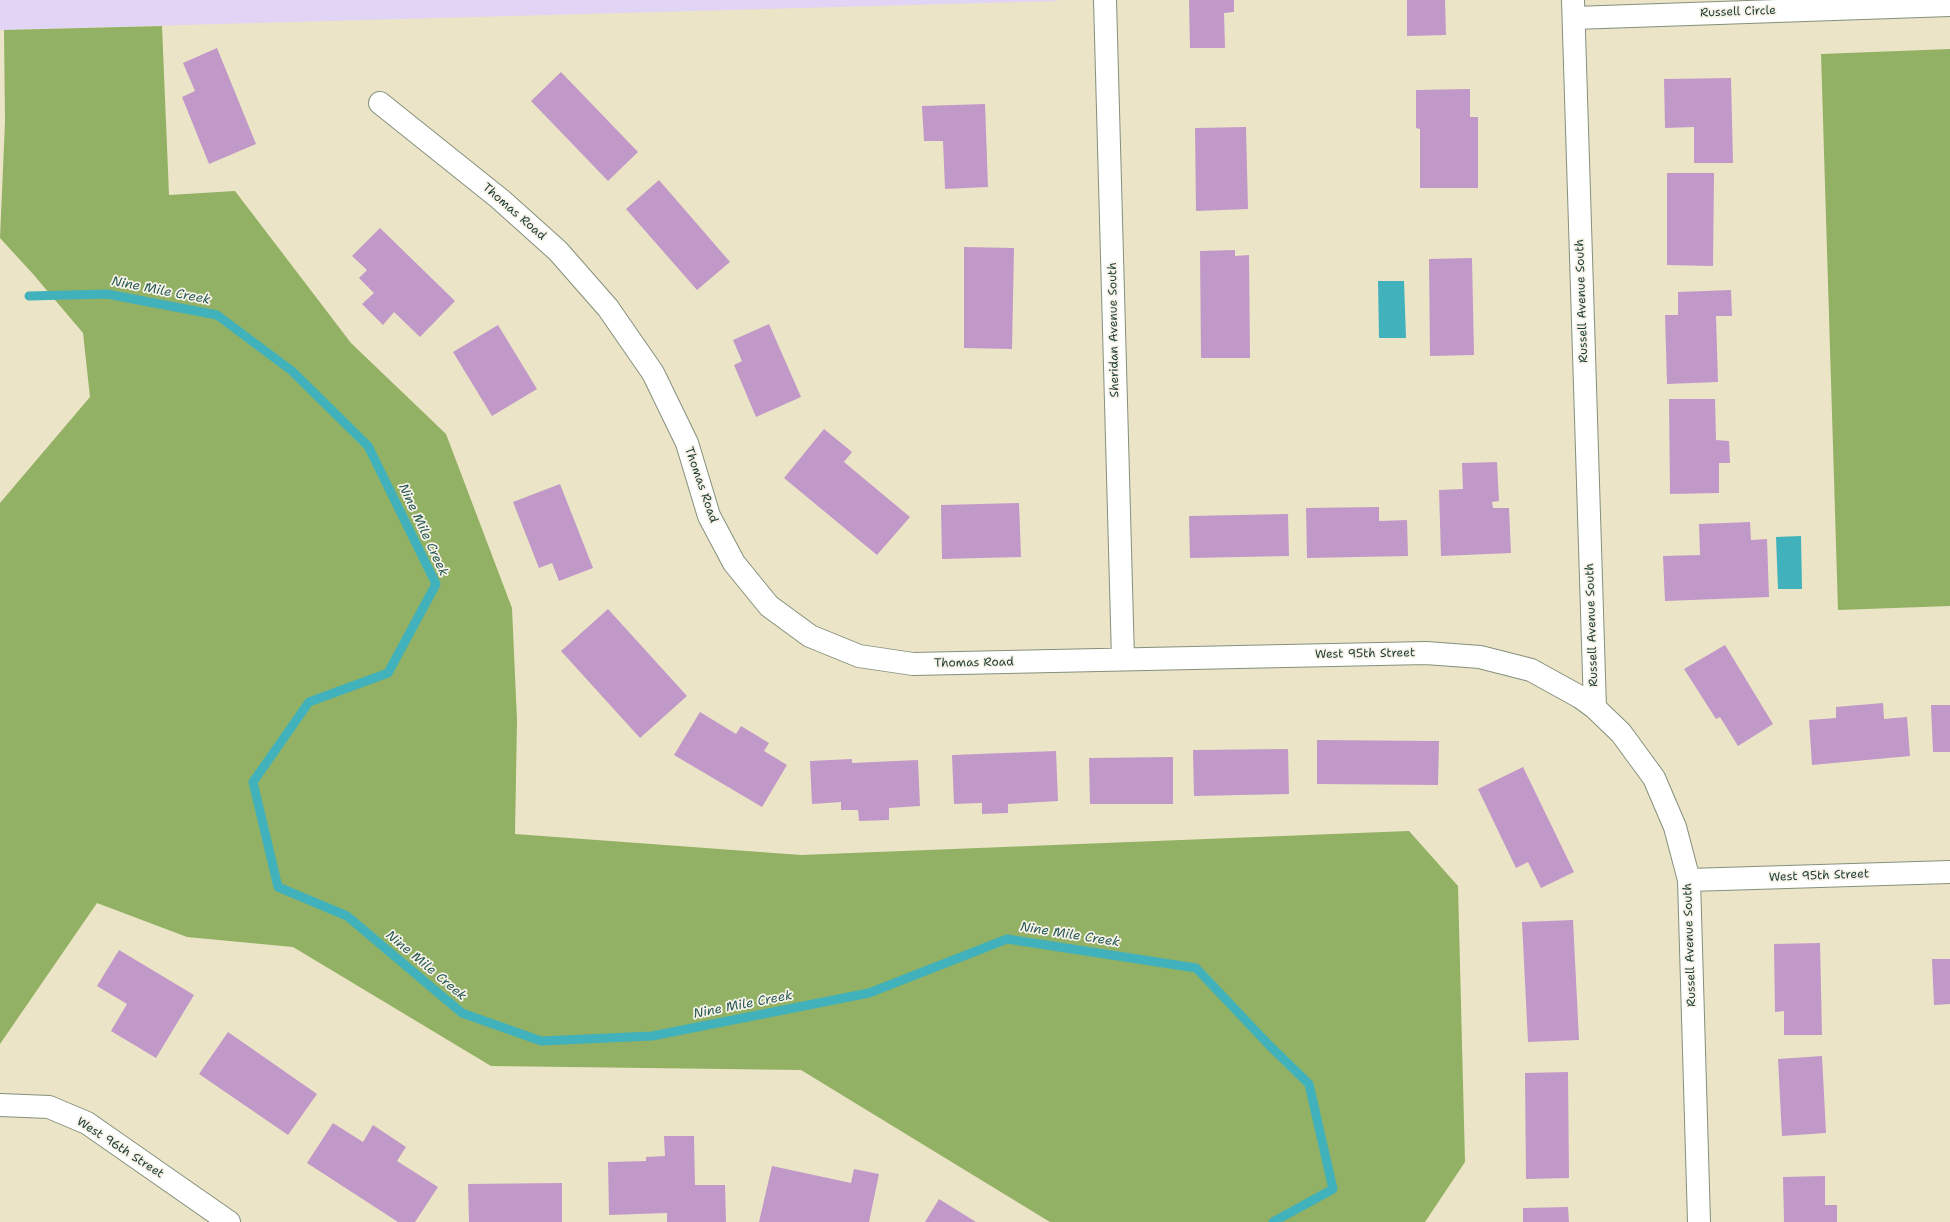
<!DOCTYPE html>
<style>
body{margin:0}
canvas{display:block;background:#ebe4c6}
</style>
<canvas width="1950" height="1222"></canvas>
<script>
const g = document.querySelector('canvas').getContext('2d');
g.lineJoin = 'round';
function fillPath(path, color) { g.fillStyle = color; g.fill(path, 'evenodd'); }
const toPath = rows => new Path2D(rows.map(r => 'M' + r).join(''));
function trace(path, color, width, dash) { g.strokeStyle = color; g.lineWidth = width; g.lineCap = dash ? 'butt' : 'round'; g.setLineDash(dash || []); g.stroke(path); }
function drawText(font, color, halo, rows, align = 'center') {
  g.font = font + ' "Shantell Sans",sans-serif'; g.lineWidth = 3.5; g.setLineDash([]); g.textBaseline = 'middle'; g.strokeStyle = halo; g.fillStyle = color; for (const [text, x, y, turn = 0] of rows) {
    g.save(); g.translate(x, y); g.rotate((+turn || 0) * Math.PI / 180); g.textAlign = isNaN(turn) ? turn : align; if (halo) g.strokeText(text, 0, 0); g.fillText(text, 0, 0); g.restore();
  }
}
const built = toPath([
 [0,0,1057,0,1057,1,0,30]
]);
const forest = toPath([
 [162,26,169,195,235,191,351,343,446,434,512,608,517,720,515,834,801,855,1409,831,1458,886,1465,1162,1425,1222,1050,1222,801,1070,491,1066,293,947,187,937,97,903,0,1044,0,503,90,397,83,333,33,274,0,238,5,122,4,30],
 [1950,49,1950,606,1838,610,1821,54]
]);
const water = toPath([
 [1378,281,1404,281,1406,338,1379,338],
 [1801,536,1802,589,1778,589,1776,537]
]);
const stream = toPath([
 [29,296,107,294,217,315,292,371,368,446,436,584,388,673,309,702,253,782,278,887,347,916,462,1013,541,1041,652,1036,869,993,1007,939,1196,968,1269,1045,1309,1084,1333,1189,1273,1222]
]);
const building = toPath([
 [1189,0,1234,0,1234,12,1224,13,1225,48,1190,48],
 [1407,0,1445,0,1446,35,1407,36],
 [217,48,256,144,209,164,182,97,195,91,183,63],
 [561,72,638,152,608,181,531,101],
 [1731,78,1733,163,1694,163,1694,127,1665,128,1664,79],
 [1470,89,1470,117,1478,117,1478,188,1420,188,1420,129,1416,128,1416,90],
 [985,104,988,187,945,189,943,141,924,141,922,106],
 [1246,127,1248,209,1196,211,1195,128],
 [1667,173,1714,173,1713,266,1667,265],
 [659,180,730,262,697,290,626,209],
 [380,228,455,301,420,337,394,312,383,325,362,304,374,293,359,278,367,270,352,256],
 [964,247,1014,248,1012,349,964,348],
 [1235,250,1235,256,1249,255,1250,358,1201,358,1200,251],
 [1472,258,1474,355,1430,356,1429,259],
 [1731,290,1732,316,1716,316,1718,382,1667,384,1665,315,1678,315,1678,292],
 [769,324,801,397,756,417,734,365,742,361,733,340],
 [498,325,537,389,492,416,453,352],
 [1669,399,1715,399,1716,440,1729,441,1730,463,1719,463,1719,493,1670,494],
 [824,429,852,452,844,462,910,517,877,555,784,478],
 [1497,462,1499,501,1492,502,1493,508,1509,508,1511,553,1441,556,1439,490,1463,489,1462,463],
 [560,484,593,568,559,581,552,563,539,568,513,502],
 [1019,503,1021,557,942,559,941,505],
 [1379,507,1379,521,1407,520,1408,556,1307,558,1306,508],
 [1288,514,1289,556,1190,558,1189,516],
 [1750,522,1751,540,1767,539,1769,597,1665,601,1663,556,1700,555,1699,524],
 [608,609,687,696,640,738,561,651],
 [1725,645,1773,724,1738,746,1720,717,1716,719,1684,669],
 [1883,703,1884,719,1907,717,1910,756,1812,765,1809,720,1836,718,1836,707],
 [1931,705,1950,705,1950,752,1933,752],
 [700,712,736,734,741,726,769,743,764,751,787,765,762,807,674,755],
 [1317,740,1439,741,1438,785,1317,784],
 [1288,749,1289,794,1194,796,1193,750],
 [1056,751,1058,801,1008,804,1008,813,982,814,982,803,954,804,952,755],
 [1173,757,1173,804,1090,804,1089,758],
 [852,759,852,763,918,760,920,806,889,808,889,820,859,821,858,810,841,810,841,802,812,804,810,761],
 [1523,767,1574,872,1541,888,1528,862,1516,868,1478,789],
 [1573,920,1579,1040,1528,1042,1522,922],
 [1820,943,1822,1035,1784,1035,1784,1011,1775,1012,1774,944],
 [119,950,194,995,156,1058,111,1031,127,1004,97,986],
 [1932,959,1950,959,1950,1004,1934,1005],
 [228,1032,317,1094,288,1135,199,1074],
 [1822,1056,1826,1133,1782,1136,1778,1059],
 [1568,1072,1569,1178,1526,1179,1525,1073],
 [333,1123,363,1142,373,1125,406,1147,397,1161,438,1187,415,1222,398,1222,307,1163],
 [664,1136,694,1136,695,1185,725,1185,726,1222,667,1222,667,1213,609,1215,608,1162,646,1161,646,1157,665,1156],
 [772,1166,851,1183,854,1169,879,1174,869,1222,759,1222],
 [1825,1176,1825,1205,1837,1205,1837,1222,1784,1222,1783,1177],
 [562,1183,562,1222,469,1222,468,1184],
 [939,1199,976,1222,925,1222],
 [1568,1207,1569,1222,1523,1222,1523,1208]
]);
const street = toPath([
 [1105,0,1123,659],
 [1573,0,1595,708,1621,733,1654,778,1675,827,1689,880,1699,1222],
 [1574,18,1950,5],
 [380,103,500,199,558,251,608,308,653,373,687,443,709,516,734,563,769,606,810,636,859,656,913,664,1426,653,1480,657,1531,670,1580,697,1595,708],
 [1689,880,1950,872],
 [0,1105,49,1107,87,1123,229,1222]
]);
const streetNames = [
 ["Russell Circle",1738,12,-2],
 ["Thomas Road",514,212,41],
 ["Russell Avenue South",1582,301,-92],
 ["Sheridan Avenue South",1114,330,-91],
 ["Thomas Road",701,485,71],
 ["Russell Avenue South",1592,625,-92],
 ["West 95th Street",1365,654,-1],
 ["Thomas Road",974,663,-1],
 ["West 95th Street",1819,876,-2],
 ["Russell Avenue South",1690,945,-92],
 ["West 96th Street",120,1148,33]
];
const waterNames = [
 ["Nine Mile Creek",161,291,11],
 ["Nine Mile Creek",423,530,65],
 ["Nine Mile Creek",1070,935,9],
 ["Nine Mile Creek",426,966,40],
 ["Nine Mile Creek",743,1005,-11]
];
fillPath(built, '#e1d4f4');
fillPath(forest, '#92b164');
fillPath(water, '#41b1bc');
trace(stream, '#41b1bc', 9);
fillPath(building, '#c199c9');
trace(street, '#85907d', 24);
trace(street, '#fff', 22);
drawText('12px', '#1f3d34', '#f7f3e8', streetNames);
drawText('italic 13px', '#285a56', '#f7f3e8', waterNames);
</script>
